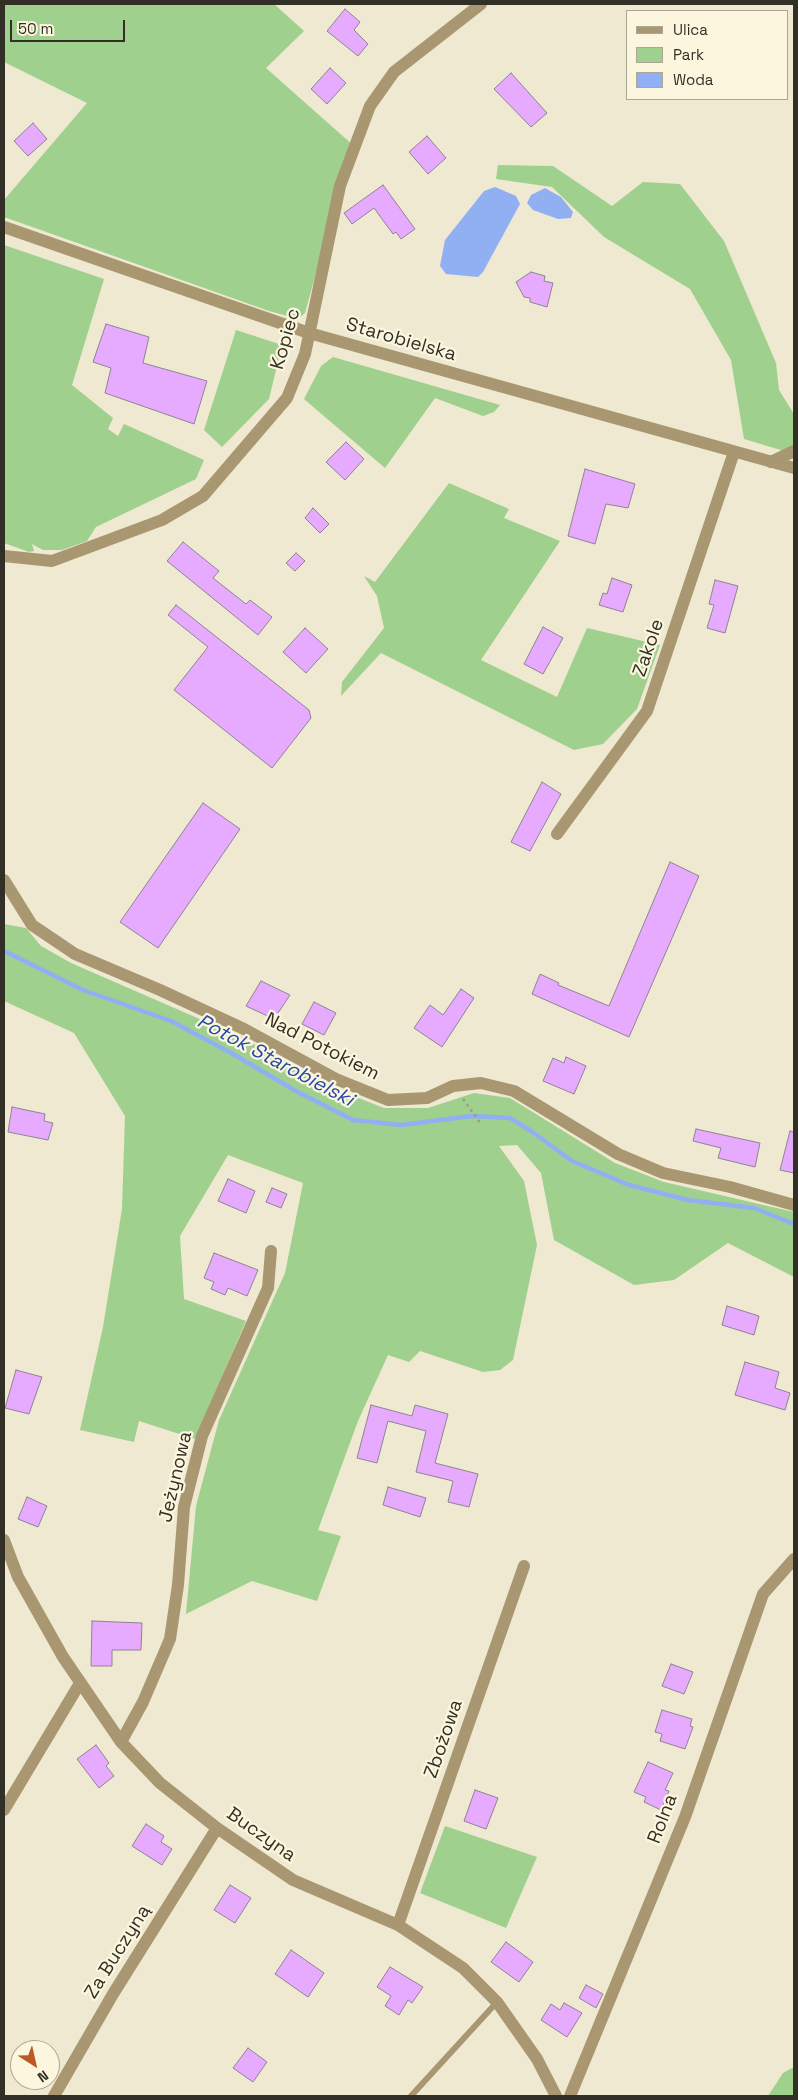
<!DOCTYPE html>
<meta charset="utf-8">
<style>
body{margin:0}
#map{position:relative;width:798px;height:2100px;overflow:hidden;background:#eee9d0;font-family:"Space Grotesk",sans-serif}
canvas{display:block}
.frame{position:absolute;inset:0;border:5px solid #323026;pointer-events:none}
.legend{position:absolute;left:626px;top:10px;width:162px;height:90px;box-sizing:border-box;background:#fbf6dd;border:1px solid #aba794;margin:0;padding:6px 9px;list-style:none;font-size:15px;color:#323026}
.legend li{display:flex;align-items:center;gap:10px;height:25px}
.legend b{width:25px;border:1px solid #aba794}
.north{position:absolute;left:10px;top:2040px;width:50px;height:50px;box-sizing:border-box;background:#fbf6dd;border:1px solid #aba794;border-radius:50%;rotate:145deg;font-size:14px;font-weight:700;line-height:20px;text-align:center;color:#323026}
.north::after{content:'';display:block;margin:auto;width:18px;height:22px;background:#bd5a23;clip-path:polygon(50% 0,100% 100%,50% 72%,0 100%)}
.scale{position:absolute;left:10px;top:20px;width:115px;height:22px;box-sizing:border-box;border:2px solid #323026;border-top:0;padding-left:6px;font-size:15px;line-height:18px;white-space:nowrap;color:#323026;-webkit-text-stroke:4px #fbf6dd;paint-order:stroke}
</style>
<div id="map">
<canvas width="798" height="2100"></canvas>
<div class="frame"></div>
<ul class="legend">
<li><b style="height:6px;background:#a89770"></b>Ulica</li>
<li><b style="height:14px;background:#a0d08d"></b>Park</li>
<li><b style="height:14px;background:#90b0f3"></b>Woda</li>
</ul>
<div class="north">N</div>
<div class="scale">50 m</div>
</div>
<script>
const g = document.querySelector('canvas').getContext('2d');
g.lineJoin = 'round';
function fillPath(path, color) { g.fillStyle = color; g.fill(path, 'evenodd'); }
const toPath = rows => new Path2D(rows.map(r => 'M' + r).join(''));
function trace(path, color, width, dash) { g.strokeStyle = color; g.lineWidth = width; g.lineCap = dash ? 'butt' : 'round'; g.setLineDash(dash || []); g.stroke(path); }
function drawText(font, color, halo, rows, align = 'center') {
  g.font = font + ' "Space Grotesk",sans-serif'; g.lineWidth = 4.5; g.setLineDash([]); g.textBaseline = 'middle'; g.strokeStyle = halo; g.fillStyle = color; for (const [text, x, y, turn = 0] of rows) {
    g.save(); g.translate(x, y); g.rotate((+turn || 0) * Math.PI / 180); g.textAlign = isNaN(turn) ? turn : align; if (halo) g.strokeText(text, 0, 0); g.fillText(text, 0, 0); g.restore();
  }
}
const green = toPath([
 [4,4,274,4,304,31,266,68,354,146,340,186,305,313,298,319,269,311,4,217,4,200,87,103,4,62],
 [498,165,553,166,612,206,643,182,680,184,724,241,776,363,779,390,794,414,794,454,744,439,731,360,690,289,604,237,552,187,496,179],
 [4,245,104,279,72,385,113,418,108,429,118,436,124,424,204,460,196,479,96,527,87,541,62,550,43,550,32,544,34,551,29,552,4,543],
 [236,330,282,345,269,399,222,447,204,430],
 [333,357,500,405,494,412,483,416,435,398,385,468,304,399,321,366],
 [449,483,509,509,504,518,560,541,481,660,557,697,587,628,660,645,637,709,603,744,574,750,381,653,341,696,342,682,384,628,377,596,364,576,375,582],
 [4,924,26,928,41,946,71,963,241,1037,333,1088,384,1108,428,1108,474,1093,510,1098,615,1163,664,1182,794,1212,794,1277,728,1243,674,1280,634,1285,554,1240,541,1173,517,1145,499,1146,524,1181,537,1245,513,1360,500,1370,483,1372,420,1351,409,1362,388,1355,358,1421,318,1530,341,1536,317,1601,252,1581,186,1614,196,1506,219,1420,285,1273,303,1183,228,1155,180,1236,184,1299,246,1321,195,1439,139,1421,134,1442,80,1430,103,1327,122,1209,125,1116,74,1033,4,1001],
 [445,1826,537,1857,506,1928,420,1893],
 [794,2067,794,2096,768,2096,783,2073]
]);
const water = toPath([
 [495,187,516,196,520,204,483,272,478,277,446,274,440,266,445,240,484,191],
 [545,188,561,197,573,212,571,218,558,219,533,210,527,203,531,195]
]);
const stream = toPath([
 [4,951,83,990,171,1021,233,1054,294,1090,353,1120,401,1125,472,1116,510,1118,531,1131,572,1161,629,1185,688,1200,754,1208,794,1224]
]);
const building = toPath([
 [345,9,360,22,354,30,368,44,358,56,327,31,345,9],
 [330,68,346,83,327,104,311,89,330,68],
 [511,73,547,113,531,127,494,89,511,73],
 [33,123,47,139,28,156,14,141,33,123],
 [427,136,446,158,428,174,409,152,427,136],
 [383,185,415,229,401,239,396,232,393,234,374,208,352,224,344,213,383,185],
 [531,272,545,276,544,281,553,283,547,307,530,302,530,298,524,297,516,282,531,272],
 [106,324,149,337,143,363,207,381,194,424,105,393,111,368,93,362,106,324],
 [346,442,364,459,345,480,326,462,346,442],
 [585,469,635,484,628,508,606,504,595,544,568,536,585,469],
 [313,508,329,524,320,533,305,518,313,508],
 [183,542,219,571,213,578,246,604,250,600,272,617,258,635,167,561,183,542],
 [296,553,305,561,295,571,286,563,296,553],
 [612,578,632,585,623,612,599,605,603,593,607,594,612,578],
 [715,580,738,586,725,633,707,628,714,605,709,604,715,580],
 [176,605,309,710,311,718,272,768,174,690,208,647,168,615,176,605],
 [543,627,563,638,543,674,524,664,543,627],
 [305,628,328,649,306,673,283,652,305,628],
 [542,782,561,794,530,851,511,842,542,782],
 [203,803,240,829,158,948,120,922,203,803],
 [670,862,699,876,629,1037,532,994,540,974,559,983,558,985,609,1006,670,862],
 [261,981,290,995,274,1019,246,1006,261,981],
 [461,989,474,998,442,1047,414,1028,430,1005,443,1015,461,989],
 [314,1002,336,1013,324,1035,302,1024,314,1002],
 [566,1057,586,1066,574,1094,543,1081,553,1058,564,1063,566,1057],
 [12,1107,45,1114,44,1121,53,1123,48,1140,8,1132,12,1107],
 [696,1129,760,1143,755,1167,718,1158,721,1148,693,1141,696,1129],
 [790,1131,794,1132,794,1173,780,1170,790,1131],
 [228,1179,255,1191,246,1213,218,1201,228,1179],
 [272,1188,287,1194,281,1208,266,1202,272,1188],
 [214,1253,258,1270,247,1296,228,1288,225,1295,211,1289,214,1282,204,1278,214,1253],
 [727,1306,759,1316,754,1335,722,1325,727,1306],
 [745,1362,779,1372,775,1388,790,1393,785,1410,735,1395,745,1362],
 [16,1370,42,1377,29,1414,5,1408,16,1370],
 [371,1405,412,1416,415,1405,448,1414,435,1463,478,1474,469,1507,448,1502,453,1481,416,1472,426,1431,388,1421,377,1463,357,1458,371,1405],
 [388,1487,426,1498,420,1517,383,1505,388,1487],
 [27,1497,47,1506,38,1527,18,1519,27,1497],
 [92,1621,142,1623,141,1650,112,1650,112,1666,91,1666,92,1621],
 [671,1664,693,1672,684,1694,662,1686,671,1664],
 [662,1710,692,1719,690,1726,693,1727,685,1749,660,1741,662,1734,655,1732,662,1710],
 [96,1745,109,1763,106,1766,114,1776,99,1788,77,1759,96,1745],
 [648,1762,673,1773,665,1790,669,1791,661,1810,644,1802,646,1797,634,1792,648,1762],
 [475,1790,498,1798,486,1829,464,1821,475,1790],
 [146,1824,164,1836,161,1842,172,1849,162,1865,132,1846,146,1824],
 [230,1885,251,1898,235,1923,214,1910,230,1885],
 [506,1942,533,1962,519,1982,491,1962,506,1942],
 [291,1950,324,1973,308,1997,275,1974,291,1950],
 [390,1967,423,1987,412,2003,408,2000,399,2015,385,2006,391,1996,377,1987,390,1967],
 [586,1985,603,1994,596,2008,579,1998,586,1985],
 [564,2003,582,2013,567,2037,541,2020,551,2004,560,2010,564,2003],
 [248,2048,267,2062,253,2082,233,2068,248,2048]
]);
const path = toPath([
 [463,1099,481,1124]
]);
const service = toPath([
 [411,2096,497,2002]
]);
const minor = toPath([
 [771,462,794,451],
 [4,556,52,561,162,520,203,496,287,398,305,354,340,186,370,106,394,72,481,4],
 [557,834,647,711,734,452],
 [4,880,32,925,75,954,160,990,244,1029,336,1079,388,1100,427,1098,453,1086,481,1083,514,1091,618,1154,663,1173,730,1187,794,1205],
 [4,1540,18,1577,63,1657,121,1742,160,1783,217,1828,293,1880,398,1925,463,1968,497,2002,537,2059,556,2096],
 [121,1742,143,1702,170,1639,178,1585,184,1507,202,1436,268,1288,271,1251],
 [4,1810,80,1683],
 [398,1925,524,1566],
 [54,2096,113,1994,217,1828],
 [570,2096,685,1817,763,1594,794,1559]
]);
const tertiary = toPath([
 [4,227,309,333,794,468]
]);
const streetNames = [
 ["Kopiec",286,339,-74],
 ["Starobielska",401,340,16],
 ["Zakole",649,648,-71],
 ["Nad Potokiem",322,1047,27],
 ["Jeżynowa",176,1477,-77],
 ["Zbożowa",444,1739,-71],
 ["Rolna",663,1819,-69],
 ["Buczyna",261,1835,35],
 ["Za Buczyną",118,1952,-58]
];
const waterNames = [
 ["Potok Starobielski",275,1061,28]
];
fillPath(green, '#a0d08d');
fillPath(water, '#90b0f3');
trace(stream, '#90b0f3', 4.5);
fillPath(building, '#e6abff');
trace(building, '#8f8295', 1);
trace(path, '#9d9986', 2.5, [2.5, 4]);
trace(service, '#a89770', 6);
trace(minor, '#a89770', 12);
trace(tertiary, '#a89770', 12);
drawText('19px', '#323026', '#fbf6dd', streetNames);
drawText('italic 20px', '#2549a8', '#fbf6dd', waterNames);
</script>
